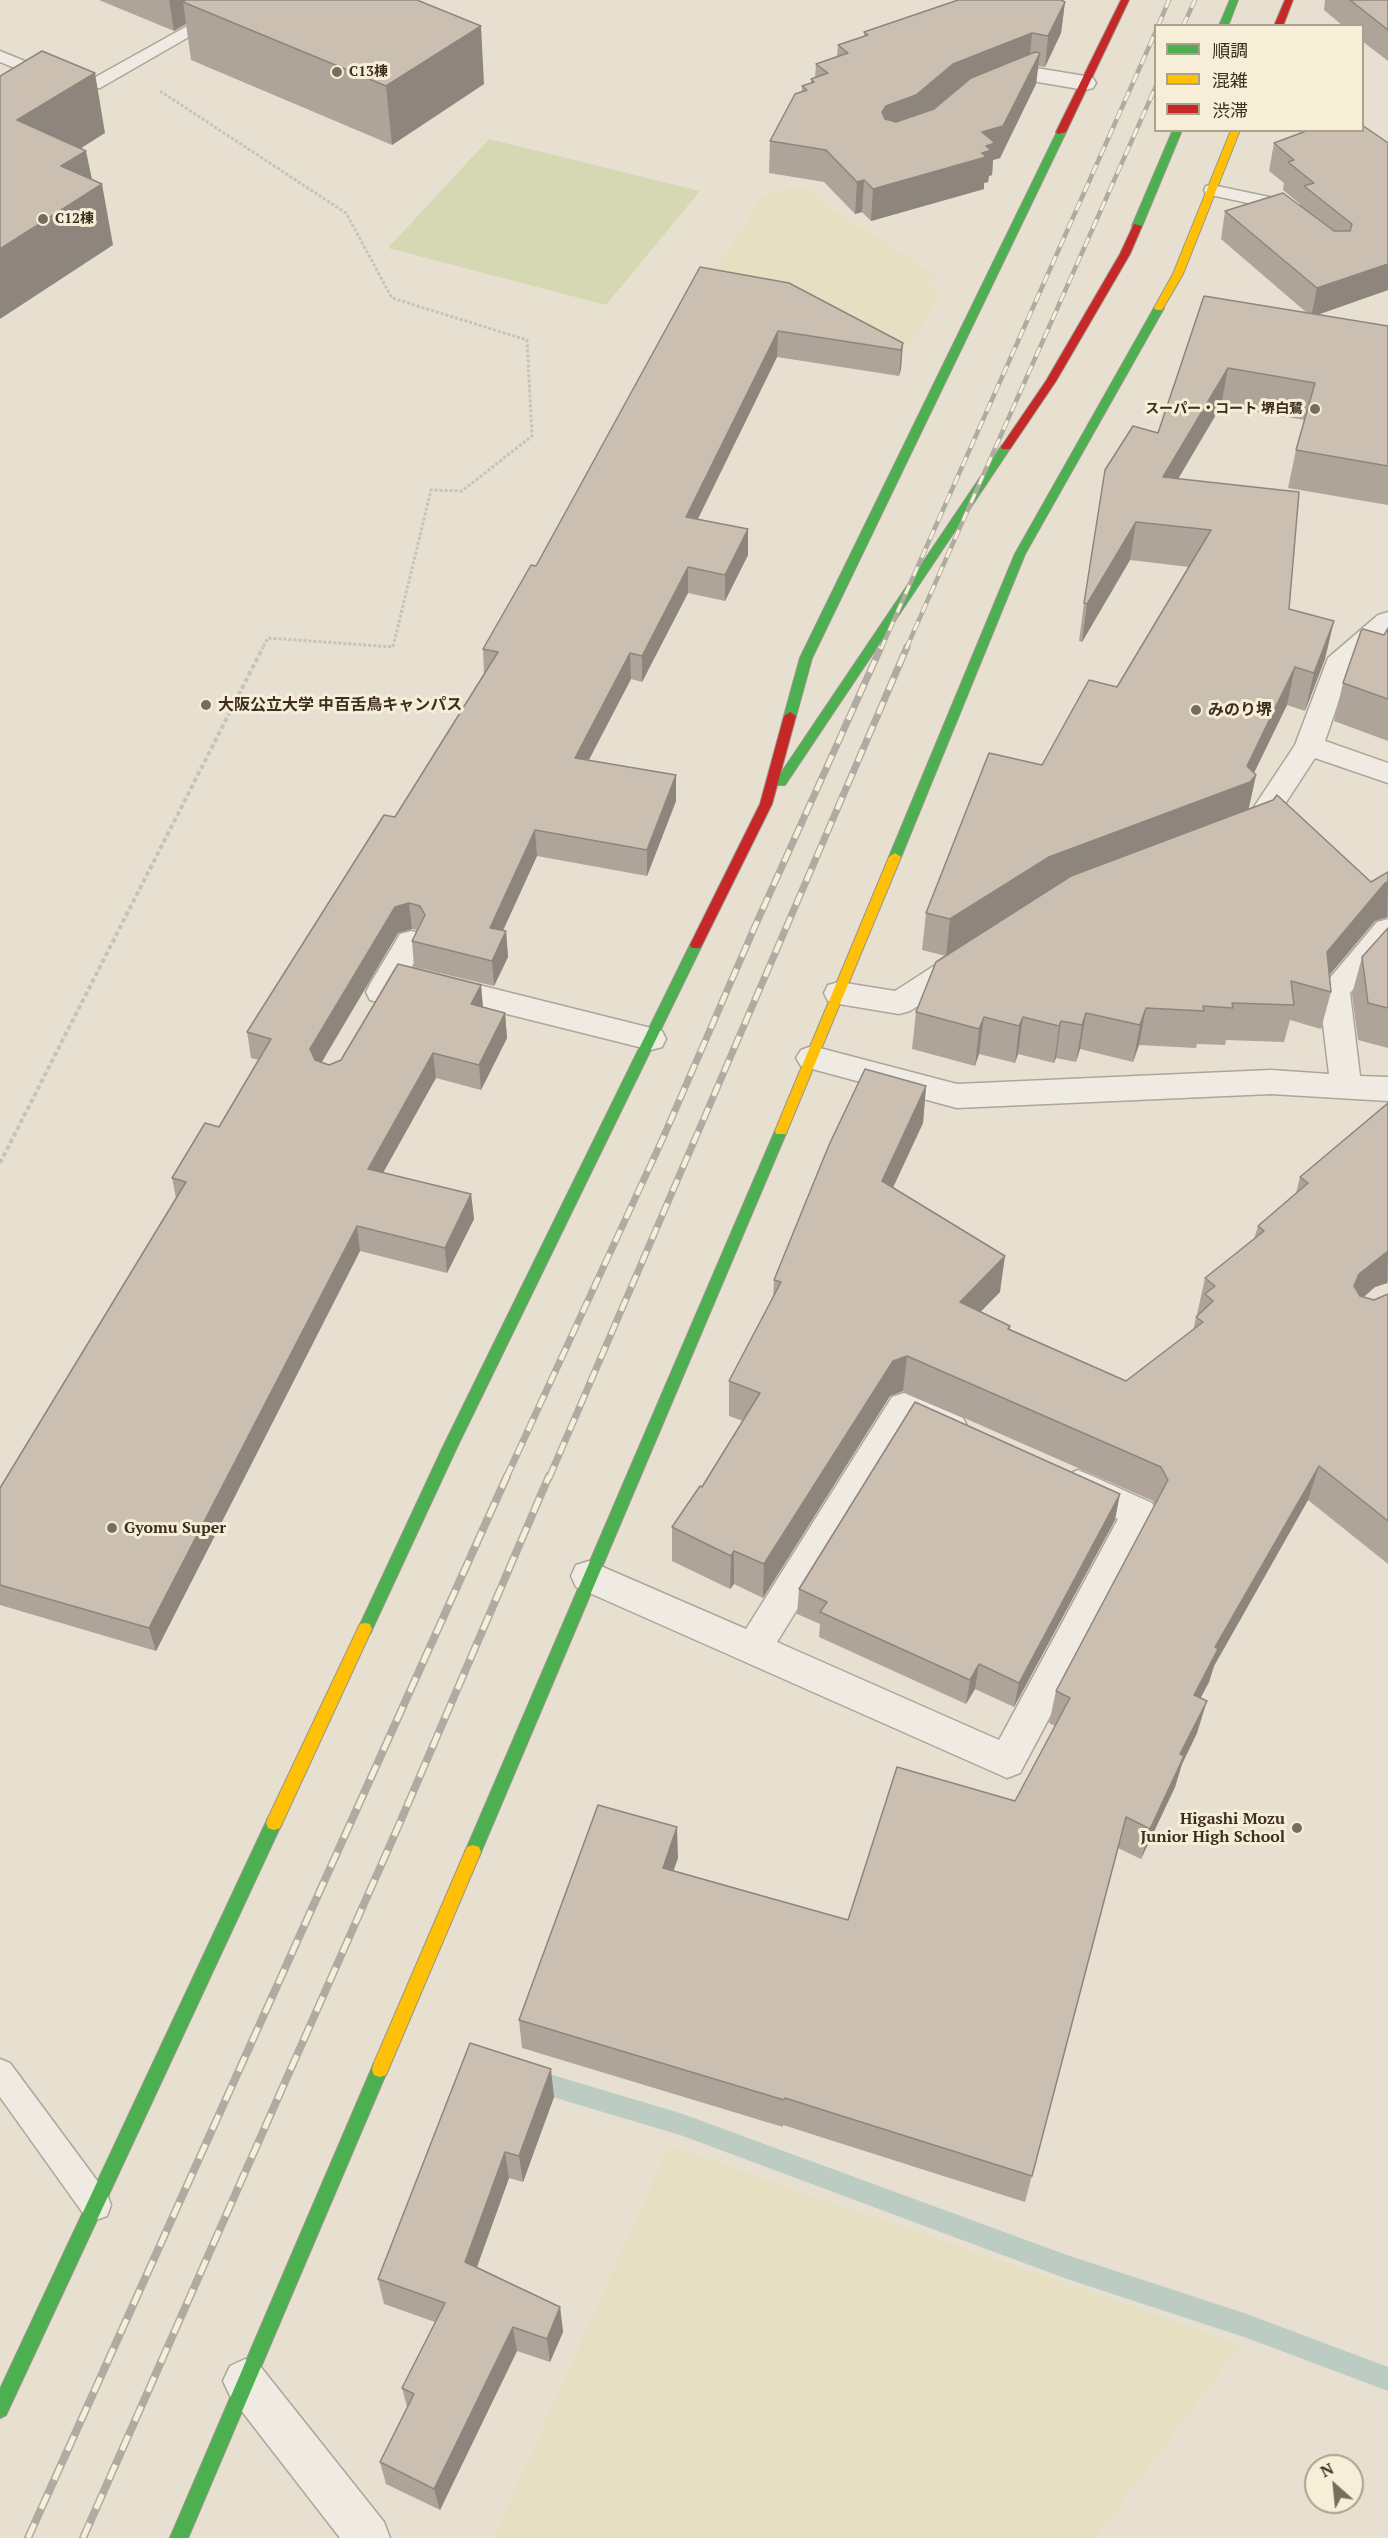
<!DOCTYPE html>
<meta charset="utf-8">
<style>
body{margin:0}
#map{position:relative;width:1388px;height:2538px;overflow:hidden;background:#e7e0d1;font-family:"PT Serif","Noto Sans JP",serif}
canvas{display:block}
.legend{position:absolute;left:1154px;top:24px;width:210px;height:108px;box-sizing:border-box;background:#f7eed8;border:2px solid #ada18e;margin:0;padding:8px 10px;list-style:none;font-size:18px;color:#3d2e20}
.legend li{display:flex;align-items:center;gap:12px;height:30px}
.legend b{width:30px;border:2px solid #ada18e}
.north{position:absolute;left:1304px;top:2454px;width:60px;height:60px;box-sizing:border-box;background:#f7eed8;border:2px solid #ada18e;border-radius:50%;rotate:333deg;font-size:16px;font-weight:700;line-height:24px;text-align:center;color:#3d2e20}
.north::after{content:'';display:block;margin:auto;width:21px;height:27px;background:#786c5e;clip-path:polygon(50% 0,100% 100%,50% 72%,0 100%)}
</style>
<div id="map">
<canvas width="1388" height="2538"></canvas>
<ul class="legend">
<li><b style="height:8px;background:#4caf50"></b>順調</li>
<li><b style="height:8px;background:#ffc107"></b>混雑</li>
<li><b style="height:8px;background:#c62828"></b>渋滞</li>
</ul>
<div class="north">N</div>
</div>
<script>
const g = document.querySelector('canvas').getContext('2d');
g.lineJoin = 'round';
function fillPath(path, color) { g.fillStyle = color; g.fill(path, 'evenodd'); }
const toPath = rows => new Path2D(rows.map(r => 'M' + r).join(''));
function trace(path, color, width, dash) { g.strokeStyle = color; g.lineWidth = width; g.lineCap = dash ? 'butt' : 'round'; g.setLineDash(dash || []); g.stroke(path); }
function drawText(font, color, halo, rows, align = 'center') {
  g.font = font + ' "PT Serif","Noto Sans JP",serif'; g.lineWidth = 6; g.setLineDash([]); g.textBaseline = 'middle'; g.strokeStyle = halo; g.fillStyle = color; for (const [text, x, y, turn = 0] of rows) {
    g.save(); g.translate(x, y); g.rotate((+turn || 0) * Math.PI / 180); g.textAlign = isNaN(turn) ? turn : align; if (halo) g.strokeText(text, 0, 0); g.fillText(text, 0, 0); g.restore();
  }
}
const farmland = toPath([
 [803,188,842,216,937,275,927,283,941,294,908,348,819,299,716,269,761,198,778,190],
 [669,2146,1241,2344,1095,2538,493,2538]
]);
const green = toPath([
 [489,139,700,191,606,305,388,248]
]);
const stream = toPath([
 [529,2068,680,2113,1067,2255,1247,2314,1388,2367,1388,2391,1247,2338,1067,2279,680,2135,529,2090,521,2087,518,2079,521,2071,529,2068]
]);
const pathFar1 = toPath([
 [160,91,346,213,392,298,527,340,532,436,462,491,431,490,393,647,268,638,262,649]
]);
const path = toPath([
 [0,1163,263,647]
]);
const lane = toPath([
 [234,0,253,0,100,88,88,88,15,68,0,62,0,51,27,62,92,79,234,0],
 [1212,185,1274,198,1296,217,1294,221,1288,222,1282,221,1262,206,1206,194,1204,190,1206,186,1212,185],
 [0,2059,10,2063,107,2194,111,2205,107,2216,96,2220,85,2216,0,2097,0,2059]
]);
const street = toPath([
 [1030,67,1085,76,1093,78,1096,83,1093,88,1085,90,1032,81,995,95,987,93,984,88,987,83,1030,67],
 [1388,612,1388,635,1350,668,1325,741,1388,763,1388,783,1315,758,1264,836,1244,842,1234,839,1230,832,1234,825,1244,822,1295,745,1328,658,1378,615,1388,612],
 [1388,919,1388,950,1350,993,1360,1076,1388,1077,1388,1101,1271,1094,957,1108,801,1066,796,1058,801,1050,812,1046,957,1084,1271,1070,1329,1074,1319,991,1377,922,1388,919],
 [411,931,422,934,426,942,411,968,651,1028,662,1031,666,1039,662,1047,651,1050,399,987,392,1000,381,1003,370,1000,366,992,370,984,400,934,411,931],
 [965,950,976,953,980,961,976,969,910,1011,899,1014,839,1004,828,1001,824,993,828,985,839,982,895,991,954,953,965,950],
 [904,1393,963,1418,968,1428,963,1438,951,1442,911,1425,777,1642,999,1740,1118,1519,1066,1495,1061,1485,1066,1475,1078,1470,1090,1475,1152,1503,1158,1513,1020,1773,1007,1778,576,1587,571,1576,576,1565,589,1561,746,1629,892,1397,904,1393],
 [245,2359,260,2366,384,2522,390,2538,340,2538,230,2396,223,2381,230,2366,245,2359]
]);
const fast = toPath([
 [1230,0,1238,0,1228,26,1219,26,1230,0],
 [1058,130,1066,132,812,658,796,716,794,719,786,719,784,716,800,658,1058,130],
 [1173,130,1182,130,1142,226,1134,228,1132,226,1173,130],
 [1159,305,1164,308,1025,554,901,857,899,860,891,860,889,857,1015,554,1154,308,1159,305],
 [1006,444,1011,447,785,785,777,785,775,782,777,779,1002,445,1006,444],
 [696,941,702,945,457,1447,370,1634,365,1635,360,1634,358,1629,443,1447,690,945,696,941],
 [781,1126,787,1131,481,1852,479,1857,473,1859,467,1857,465,1852,775,1131,781,1126],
 [274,1816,280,1818,282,1823,6,2415,0,2418,0,2389,268,1818,274,1816],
 [380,2061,386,2063,388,2069,188,2538,170,2538,374,2063,380,2061]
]);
const slow = toPath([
 [1231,130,1240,130,1183,274,1162,310,1156,310,1154,308,1173,274,1231,130],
 [895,853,901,857,787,1131,786,1134,776,1134,775,1131,889,857,895,853],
 [365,1623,370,1624,372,1629,280,1828,274,1830,268,1828,266,1823,268,1818,360,1624,365,1623],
 [473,1845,479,1847,481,1852,386,2075,380,2077,374,2075,372,2069,374,2063,467,1847,473,1845]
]);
const jam = toPath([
 [1121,0,1129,0,1066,132,1058,134,1056,132,1121,0],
 [1285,0,1293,0,1283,26,1274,26,1285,0],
 [1134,224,1142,226,1130,254,1056,381,1010,449,1002,449,1001,447,1046,381,1120,254,1134,224],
 [790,712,796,716,772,804,702,945,700,948,692,948,690,945,760,804,784,716,790,712]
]);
const railFar2 = toPath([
 [1158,26,1169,0],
 [1183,26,1195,0],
 [881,649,1156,31],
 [906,649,1156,86]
]);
const railFar1 = toPath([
 [506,1478,663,1138,756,924,881,647],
 [549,1478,907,647]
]);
const rail = toPath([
 [28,2538,507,1476],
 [83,2538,398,1827,549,1476]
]);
const wall = toPath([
 [99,0,417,0,484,84,392,145,191,60,186,24,174,31],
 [1325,0,1388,0,1388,61,1362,41,1362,26,1343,26,1324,10],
 [1065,2,1061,33,1045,67,1038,66,1036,84,1000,158,993,160,992,175,989,176,988,182,984,183,984,189,871,221,862,212,855,214,824,182,769,173,770,141,802,91,802,86,811,83,811,79,815,78,816,64,837,56,838,45,864,36,864,32],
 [1274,143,1388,143,1388,290,1317,315,1388,326,1388,505,1288,488,1296,450,1305,420,1221,406,1178,478,1289,609,1325,659,1305,711,1287,705,1254,773,1256,775,1248,810,1371,882,1388,872,1388,917,1375,921,1329,975,1331,992,1321,1029,1290,1020,1284,1042,1226,1040,1225,1045,1197,1044,1196,1048,1139,1045,1133,1062,1080,1049,1076,1062,1056,1058,1054,1063,1018,1054,1015,1063,979,1054,975,1066,912,1049,916,1012,946,956,922,950,926,913,1042,765,1117,687,1189,567,1130,560,1082,642,1079,641,1084,603,1158,433,1204,296,1307,313,1221,239,1225,211,1300,206,1300,204,1283,190,1284,183,1269,171],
 [700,267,903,343,901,369,899,376,777,357,698,519,748,529,748,555,725,601,688,593,642,682,631,679,589,760,676,775,676,801,647,876,537,856,503,931,506,931,508,957,494,986,414,967,412,941,417,930,412,929,398,933,322,1062,329,1065,341,1060,481,985,483,1007,505,1013,507,1038,481,1090,436,1078,383,1173,471,1194,474,1219,447,1273,360,1251,156,1651,0,1605,0,1488,176,1198,172,1178,219,1127,259,1060,251,1058,247,1032,395,817,484,674,483,649,536,566],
 [1388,628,1388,741,1334,721,1343,683,1384,635],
 [1388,928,1388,1048,1358,1040,1352,994,1362,957],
 [926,1086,923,1123,893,1188,1000,1292,980,1311,1010,1326,1010,1329,1126,1381,1193,1331,1196,1317,1198,1315,1197,1314,1205,1278,1254,1239,1258,1226,1296,1193,1300,1177,1388,1103,1388,1283,1375,1287,1364,1297,1374,1300,1388,1294,1388,1564,1308,1500,1214,1666,1209,1682,1200,1698,1197,1733,1182,1764,1175,1787,1141,1859,1118,1848,1025,2202,783,2125,783,2127,522,2048,519,2020,678,1858,673,1870,848,1920,1015,1801,1055,1726,1049,1723,1056,1691,1155,1505,1153,1501,903,1391,890,1396,763,1598,734,1584,730,1589,672,1561,672,1527,702,1487,743,1421,729,1416,729,1381,773,1298,774,1280],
 [1115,1520,1014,1707,975,1689,966,1704,819,1637,820,1624,797,1614,799,1589],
 [554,2097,523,2182,509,2178,477,2267,560,2307,563,2332,550,2362,517,2351,440,2510,386,2484,380,2462,407,2407,402,2388,435,2322,384,2304,378,2279]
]);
const shadedWall = toPath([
 [169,0,186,0,183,2,186,24,174,31],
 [1065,2,1061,33,1045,67,1048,36],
 [481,26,484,84,392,145,386,86],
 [1032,33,1029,65,914,127,884,138,882,112,886,106,953,64],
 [1040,53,1036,84,1000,158,993,160,992,175,989,176,988,182,984,183,984,189,871,221,873,189,982,132],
 [95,73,105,133,29,181,17,120],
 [86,151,94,189,102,184,113,245,0,319,0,249,61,166],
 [864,180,862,212,855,214,857,182],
 [1388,264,1388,290,1311,317,1317,288],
 [778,331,777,357,686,543,686,517],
 [903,343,901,369,899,376,901,350],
 [1228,368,1221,406,1157,515,1163,477],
 [1136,522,1130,560,1082,642,1087,604],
 [748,529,748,555,725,601,725,575],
 [688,567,688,593,642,682,642,656],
 [1334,621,1325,659,1305,711,1314,673],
 [630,653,631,679,576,784,575,758],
 [1295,667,1287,705,1249,783,1256,775,1248,812,946,956,950,919,1049,857,1247,766],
 [676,775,676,801,647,876,647,850],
 [535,830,537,856,492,954,490,928],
 [1388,882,1387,917,1375,921,1317,990,1327,952,1385,883],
 [409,903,412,929,398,933,314,1075,310,1049,395,907],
 [506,931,508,957,494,986,492,961],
 [481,985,483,1010,471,1004],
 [1146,1008,1139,1045,1133,1062,1140,1025],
 [505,1013,507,1038,481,1090,479,1065],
 [1086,1013,1080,1049,1076,1062,1082,1025],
 [984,1017,979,1054,975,1066,979,1029],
 [1023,1017,1018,1054,1015,1063,1019,1026],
 [1061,1021,1056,1058,1054,1063,1059,1026],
 [433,1053,436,1078,371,1194,368,1169],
 [926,1086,923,1123,879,1217,882,1181],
 [471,1194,474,1219,447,1273,445,1248],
 [357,1226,360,1251,156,1651,149,1628],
 [1386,1251,1388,1251,1387,1283,1375,1287,1348,1310,1354,1286,1359,1274],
 [1005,1256,1000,1292,956,1337,960,1302],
 [907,1356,903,1391,890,1396,763,1598,764,1564,893,1361],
 [1319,1466,1308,1500,1214,1666,1209,1682,1185,1728,1194,1695,1215,1647],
 [1120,1494,1115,1520,1014,1707,1019,1683],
 [734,1551,734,1584,730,1589,731,1556],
 [979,1664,975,1689,966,1704,970,1680],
 [1207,1701,1197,1733,1182,1764,1175,1787,1141,1859,1150,1829,1180,1754],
 [677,1827,678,1858,664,1898,663,1868],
 [551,2069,554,2097,523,2182,519,2156],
 [505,2152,509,2178,470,2286,465,2262],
 [560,2307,563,2332,550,2362,547,2339],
 [513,2327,517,2351,440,2510,434,2489]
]);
const building = toPath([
 [186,0,417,0,481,26,386,86,183,2,186,0],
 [958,0,1061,0,1065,2,1048,36,1032,33,953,64,916,95,886,106,882,112,885,119,896,122,934,109,971,78,1035,52,1040,53,1003,126,982,132,995,143,986,146,991,150,982,153,986,157,873,189,864,180,857,182,826,150,770,141,795,94,807,90,802,86,814,82,811,79,828,73,816,64,848,53,838,45,868,35,864,32,958,0],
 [1350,0,1388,0,1388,30,1350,0],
 [42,51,95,73,17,120,86,151,61,166,102,184,0,249,0,76,42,51],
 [1362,125,1388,143,1388,264,1317,288,1225,211,1283,193,1334,231,1350,231,1352,224,1304,186,1314,183,1288,162,1294,160,1274,143,1309,130,1362,130,1362,125],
 [700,267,789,283,903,343,901,350,778,331,686,517,748,529,725,575,688,567,642,656,630,653,575,758,676,775,647,850,535,830,490,928,506,931,492,961,412,941,425,915,420,906,409,903,395,907,310,1049,315,1060,329,1065,341,1060,398,964,481,985,471,1004,505,1013,479,1065,433,1053,368,1169,471,1194,445,1248,357,1226,149,1628,0,1585,0,1488,186,1182,172,1178,205,1123,219,1127,271,1039,247,1032,384,815,395,817,498,652,483,649,531,565,536,566,700,267],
 [1204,296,1388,326,1388,466,1296,450,1315,383,1228,368,1163,477,1299,492,1289,609,1334,621,1314,673,1295,667,1247,766,1256,775,1250,782,1049,857,950,919,926,913,989,753,1042,765,1089,680,1117,687,1211,530,1136,522,1087,604,1084,603,1105,470,1133,426,1158,433,1204,296],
 [1388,628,1388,699,1343,683,1361,631,1363,629,1384,635,1388,628],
 [1277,795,1371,882,1388,872,1388,882,1385,883,1327,952,1331,992,1291,981,1294,1005,1232,1003,1233,1008,1203,1006,1204,1011,1146,1008,1140,1025,1086,1013,1082,1025,1061,1021,1059,1026,1023,1017,1019,1026,984,1017,979,1029,916,1012,936,962,1071,876,1273,800,1277,795],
 [1388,928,1388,1008,1368,1003,1362,957,1388,928],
 [865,1069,926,1086,882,1181,1005,1256,960,1302,1010,1326,1008,1329,1126,1381,1203,1322,1196,1317,1213,1301,1205,1294,1215,1286,1205,1278,1264,1231,1258,1226,1308,1183,1300,1177,1388,1103,1388,1251,1359,1274,1354,1286,1360,1296,1374,1300,1388,1294,1388,1521,1319,1466,1215,1647,1218,1649,1194,1695,1207,1701,1180,1754,1184,1756,1150,1829,1126,1817,1032,2176,785,2098,784,2100,519,2020,598,1805,677,1827,663,1868,848,1920,897,1767,1015,1801,1070,1698,1056,1691,1168,1480,1161,1467,907,1356,893,1361,764,1564,734,1551,731,1556,672,1527,700,1486,702,1487,760,1393,729,1381,781,1282,774,1280,829,1145,865,1069],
 [915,1402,1120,1494,1019,1683,979,1664,970,1680,820,1612,827,1602,799,1589,915,1402],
 [470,2043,551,2069,519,2156,505,2152,465,2262,560,2307,547,2339,513,2327,434,2489,380,2462,414,2394,402,2388,445,2303,378,2279,470,2043]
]);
const markers = [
 [337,72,6,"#786c5e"],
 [43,219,6,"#786c5e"],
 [1315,409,6,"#786c5e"],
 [206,705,6,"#786c5e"],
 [1196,710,6,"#786c5e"],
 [112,1528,6,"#786c5e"],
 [1297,1828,6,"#786c5e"]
];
const farPoinames = [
 ["C13棟",349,72],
 ["C12棟",55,219],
 ["スーパー・コート 堺白鷺",1303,409,"right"]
];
const poiNames = [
 ["大阪公立大学 中百舌鳥キャンパス",218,705],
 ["みのり堺",1208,710],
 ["Gyomu Super",124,1528],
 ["Higashi Mozu",1285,1819,"right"],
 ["Junior High School",1285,1837,"right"]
];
fillPath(farmland, '#e6dfc2');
fillPath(green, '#d6d7b3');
fillPath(stream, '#bcccc2');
trace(lane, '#ada599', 3);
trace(street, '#ada599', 3);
trace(fast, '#9c958a', 2);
trace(slow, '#9c958a', 2);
trace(jam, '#9c958a', 2);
trace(pathFar1, '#c8c2b9', 3, [3, 2]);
trace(path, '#c8c2b9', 4, [4.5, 3]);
fillPath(lane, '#efebe3');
fillPath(street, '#efebe3');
fillPath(fast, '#4caf50');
fillPath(slow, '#ffc107');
fillPath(jam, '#c62828');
trace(railFar2, '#afaaa2', 4.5);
trace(railFar1, '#afaaa2', 7);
trace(rail, '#afaaa2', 8);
trace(railFar2, '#f7eed8', 3, [10]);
trace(railFar1, '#f7eed8', 4.5, [13]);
trace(rail, '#f7eed8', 5, [16]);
fillPath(wall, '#afa499');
fillPath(shadedWall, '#8e867d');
fillPath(building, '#cbbfb2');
trace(building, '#8e867d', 1.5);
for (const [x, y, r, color] of markers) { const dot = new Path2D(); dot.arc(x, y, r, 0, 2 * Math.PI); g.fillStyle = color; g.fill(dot); trace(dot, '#f7eed8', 2); }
drawText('bold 14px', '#3d2e20', '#f7eed8', farPoinames, 'left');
drawText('bold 16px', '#3d2e20', '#f7eed8', poiNames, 'left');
</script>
